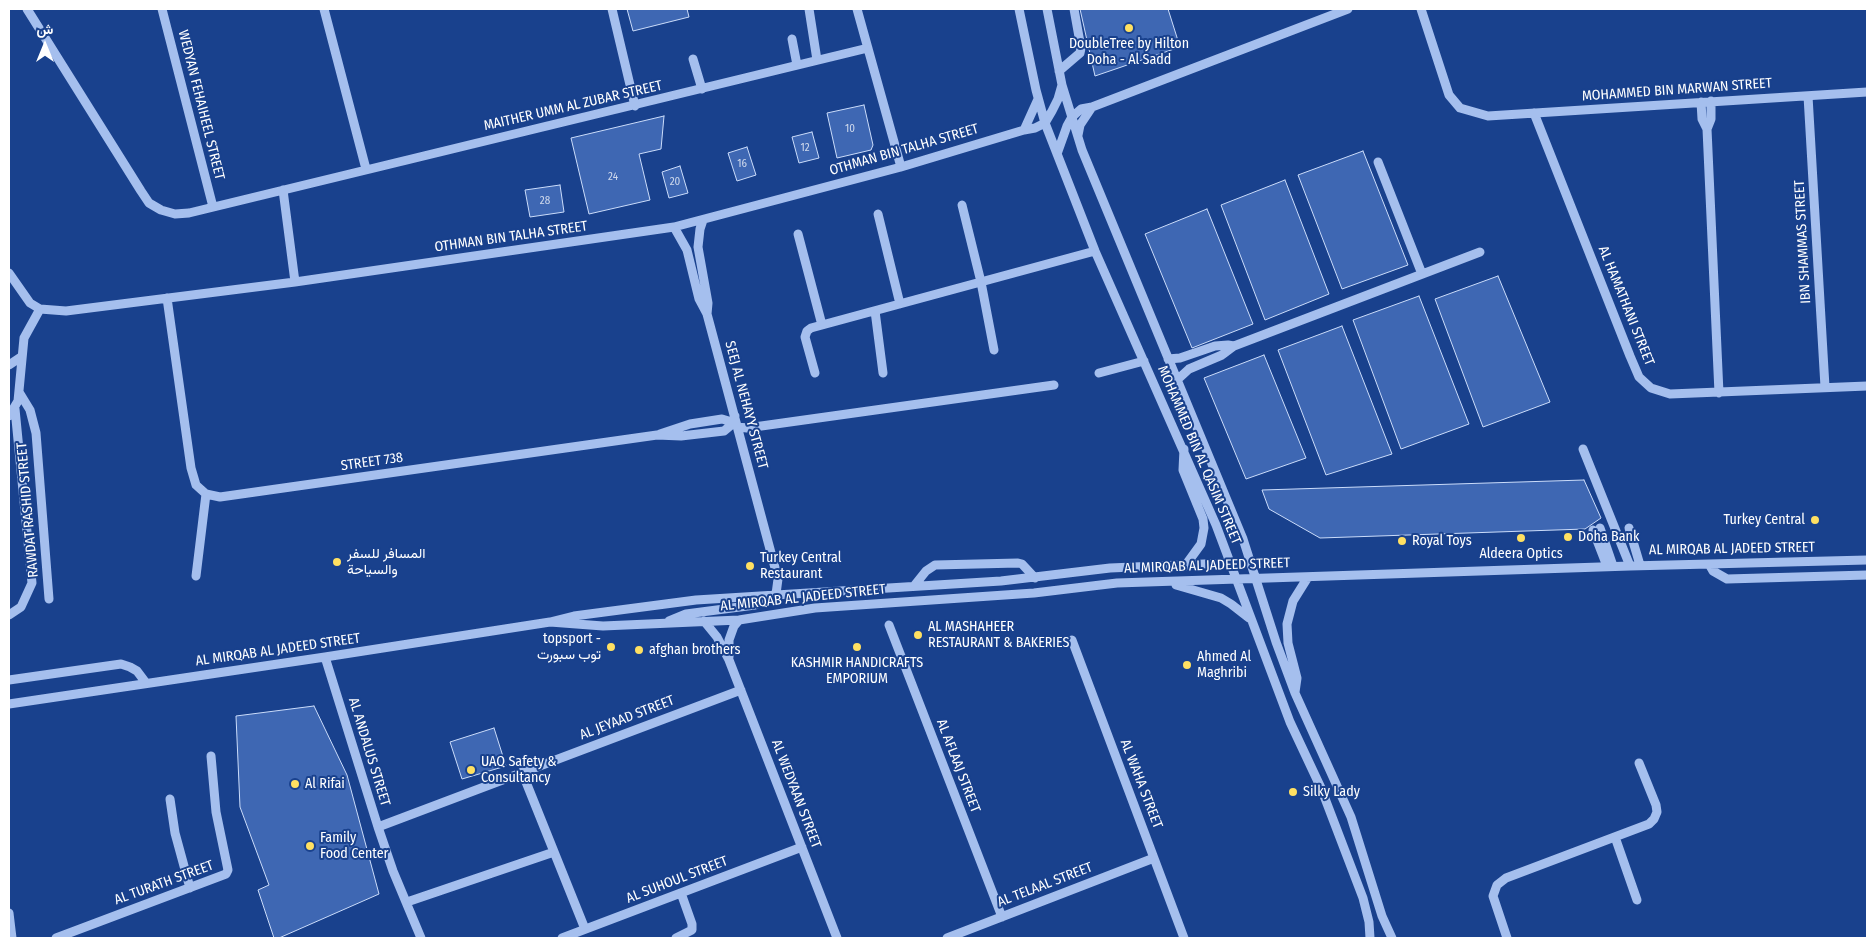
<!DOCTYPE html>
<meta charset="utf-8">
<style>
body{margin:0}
#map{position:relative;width:1876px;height:947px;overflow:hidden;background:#19418d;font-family:"Fira Sans Condensed",Vazirmatn,sans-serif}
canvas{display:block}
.frame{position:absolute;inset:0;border:10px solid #fff;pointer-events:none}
.north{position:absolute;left:20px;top:20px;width:50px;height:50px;-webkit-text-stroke:4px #19418d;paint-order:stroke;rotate:0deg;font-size:14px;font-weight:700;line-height:20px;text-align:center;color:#fff}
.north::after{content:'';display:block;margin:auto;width:18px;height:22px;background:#fff;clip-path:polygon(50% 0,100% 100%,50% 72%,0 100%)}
</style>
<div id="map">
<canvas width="1876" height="947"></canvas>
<div class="frame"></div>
<div class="north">ش</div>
</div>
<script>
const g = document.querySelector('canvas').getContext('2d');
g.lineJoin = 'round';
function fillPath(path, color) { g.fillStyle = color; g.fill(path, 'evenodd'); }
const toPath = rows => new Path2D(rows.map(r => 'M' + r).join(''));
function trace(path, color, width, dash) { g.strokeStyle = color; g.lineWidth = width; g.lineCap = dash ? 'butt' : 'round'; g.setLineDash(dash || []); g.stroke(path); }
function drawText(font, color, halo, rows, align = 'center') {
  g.font = font + ' "Fira Sans Condensed",Vazirmatn,sans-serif'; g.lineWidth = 4; g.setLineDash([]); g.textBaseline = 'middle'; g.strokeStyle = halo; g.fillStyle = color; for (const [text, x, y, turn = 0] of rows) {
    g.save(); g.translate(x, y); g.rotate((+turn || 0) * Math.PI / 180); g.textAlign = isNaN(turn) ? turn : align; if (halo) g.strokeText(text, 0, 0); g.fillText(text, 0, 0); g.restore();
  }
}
const building = toPath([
 [627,9,687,9,689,17,633,31,627,9],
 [1080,9,1168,9,1180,47,1095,76,1080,9],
 [864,105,873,145,871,150,837,158,827,113,864,105],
 [664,116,661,149,639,154,650,200,589,214,571,138,664,116],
 [812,132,819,158,799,163,792,137,812,132],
 [747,147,756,175,737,181,728,153,747,147],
 [1363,151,1408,265,1342,289,1298,175,1363,151],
 [680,166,688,193,669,198,662,172,680,166],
 [1285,180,1329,294,1265,320,1221,205,1285,180],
 [560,185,564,212,530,217,525,190,560,185],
 [1207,209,1253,324,1192,348,1145,234,1207,209],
 [1498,276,1550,402,1483,427,1435,299,1498,276],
 [1419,296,1469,424,1401,449,1353,320,1419,296],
 [1342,326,1392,454,1326,475,1278,350,1342,326],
 [1264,355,1306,458,1246,479,1204,378,1264,355],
 [1584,480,1601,518,1585,529,1320,538,1269,509,1262,490,1584,480],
 [314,706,347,775,379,894,279,938,274,938,258,890,269,885,240,807,236,716,314,706],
 [494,728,506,766,462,779,450,742,494,728]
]);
const minor = toPath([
 [27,9,141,191,149,203,161,210,175,214,189,213,868,48],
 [162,9,213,207],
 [324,9,366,169],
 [612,9,635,106],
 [809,9,817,60],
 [857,9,901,167],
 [1019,9,1036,90,1045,123,1095,251,1216,525,1290,722,1321,788,1363,898,1369,922,1370,938],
 [1047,9,1062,85,1082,150,1243,539,1276,642,1295,693,1351,817,1382,916,1392,938],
 [1421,9,1449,95,1460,108,1488,116,1867,92],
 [792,39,797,65],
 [693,59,702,89],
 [1059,71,1080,53,1081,48,1074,9],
 [1808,96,1825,387],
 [1711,101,1711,119,1707,129,1719,393],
 [1701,102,1702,119,1707,129],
 [1534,113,1630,356,1639,377,1651,388,1670,394,1867,386],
 [1024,130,1038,99],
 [1078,135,1080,125,1092,107],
 [1057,154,1067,126,1072,117,1081,109,1092,107,1348,9],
 [1378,162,1422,274],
 [283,190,295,282],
 [962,205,981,282,994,350],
 [878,214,900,304],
 [703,220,700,229,698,247,708,303,707,314],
 [674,227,687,250,699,299,707,314,778,579,776,594],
 [798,234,822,325],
 [9,273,30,303,40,309,66,311,295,282,674,227,901,167,1024,130,1035,128,1045,123,1052,111,1058,99,1062,85],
 [167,298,191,468,196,485,206,494,220,497,657,435,681,436,724,431,730,426,735,416],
 [875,311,883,373],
 [1168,359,1180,358,1215,346,1228,345,1234,346],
 [9,365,21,357],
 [815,373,805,337,807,331,811,328,1095,251],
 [1099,373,1144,361],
 [1177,380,1189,369,1222,355,1234,346,1480,252],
 [19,392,30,410,36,433,49,599],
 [9,416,18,401,24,338,40,309],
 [660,434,690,424,722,419,732,422,738,427,747,428,1054,385],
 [1184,449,1183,470,1203,519,1204,528,1201,544,1185,566],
 [1583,449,1630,566],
 [1600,528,1613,566],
 [1629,528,1640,565],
 [1593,530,1607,566],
 [1709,564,1713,571,1727,579,1867,575],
 [196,576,206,494],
 [1176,585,1221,598,1231,604,1249,618],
 [914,586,926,571,935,565,1018,563,1022,564,1035,578],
 [9,615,21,607,32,583,15,409],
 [669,621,686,614,755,605,773,595],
 [704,621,717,637,729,660,837,938],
 [550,622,603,626,739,620,815,608,1034,593,1117,583,1630,566,1867,560],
 [889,625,1002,917],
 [1072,640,1184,938],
 [325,657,378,827,393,871,421,938],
 [729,657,729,640,734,626,739,620],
 [9,680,121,664,130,667,137,671,146,683],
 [1295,692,1297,678,1288,643,1287,624,1293,601,1308,577],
 [9,704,325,657,550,622,574,616,696,600,1001,581,1110,568,1251,562],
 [522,772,585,929],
 [170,799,175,833,190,888],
 [378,827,741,690],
 [1615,837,1637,900],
 [407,902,554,852],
 [9,913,12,938],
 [56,938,226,874,228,870,216,812,211,756],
 [562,938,802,847],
 [676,938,692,930,692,924,681,893],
 [947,938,1154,858],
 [1507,938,1493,896,1497,885,1506,878,1649,824,1654,819,1657,812,1656,805,1639,763]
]);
const markers = [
 [1129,28,5,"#ffe062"],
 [1815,520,5,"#ffe062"],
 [1568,537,5,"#ffe062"],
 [1521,538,5,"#ffe062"],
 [1402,541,5,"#ffe062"],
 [337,562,5,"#ffe062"],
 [750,566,5,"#ffe062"],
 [918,635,5,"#ffe062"],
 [611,647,5,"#ffe062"],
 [857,647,5,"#ffe062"],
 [639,650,5,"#ffe062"],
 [1187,665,5,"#ffe062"],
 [471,770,5,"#ffe062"],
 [295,784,5,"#ffe062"],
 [1293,792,5,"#ffe062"],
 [310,846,5,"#ffe062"]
];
const numberNames = [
 ["10",850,129],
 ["12",805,148],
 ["16",742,164],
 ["24",613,177],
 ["20",675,182],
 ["28",545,201]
];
const poiNames = [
 ["DoubleTree by Hilton",1129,44,"center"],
 ["Doha - Al Sadd",1129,60,"center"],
 ["Turkey Central",1805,520,"right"],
 ["Doha Bank",1578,537],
 ["Royal Toys",1412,541],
 ["المسافر للسفر",347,554],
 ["والسياحة",347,570],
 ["Aldeera Optics",1521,554,"center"],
 ["Turkey Central",760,558],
 ["Restaurant",760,574],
 ["AL MASHAHEER",928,627],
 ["RESTAURANT & BAKERIES",928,643],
 ["topsport -",601,639,"right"],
 ["توب سبورت",601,655,"right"],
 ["afghan brothers",649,650],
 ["Ahmed Al",1197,657],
 ["Maghribi",1197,673],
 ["KASHMIR HANDICRAFTS",857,663,"center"],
 ["EMPORIUM",857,679,"center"],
 ["UAQ Safety &",481,762],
 ["Consultancy",481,778],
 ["Al Rifai",305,784],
 ["Silky Lady",1303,792],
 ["Family",320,838],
 ["Food Center",320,854]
];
const streetNames = [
 ["MOHAMMED BIN MARWAN STREET",1677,90,-4],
 ["WEDYAN FEHAIHEEL STREET",201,105,76],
 ["MAITHER UMM AL ZUBAR STREET",573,106,-13],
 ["OTHMAN BIN TALHA STREET",904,150,-16],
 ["OTHMAN BIN TALHA STREET",511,237,-8],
 ["IBN SHAMMAS STREET",1803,242,-93],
 ["AL HAMATHANI STREET",1626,306,68],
 ["SEEJ AL NEHAYY STREET",746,405,75],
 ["MOHAMMED BIN AL QASIM STREET",1199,455,67],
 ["STREET 738",372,462,-8],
 ["RAWDAT RASHID STREET",28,510,-95],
 ["AL MIRQAB AL JADEED STREET",1732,549,-1],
 ["AL MIRQAB AL JADEED STREET",1207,566,-2],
 ["AL MIRQAB AL JADEED STREET",803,598,-6],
 ["AL MIRQAB AL JADEED STREET",278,650,-8],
 ["AL JEYAAD STREET",627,718,-21],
 ["AL ANDALUS STREET",369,752,73],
 ["AL AFLAAJ STREET",958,766,69],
 ["AL WAHA STREET",1141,784,69],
 ["AL WEDYAAN STREET",796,794,69],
 ["AL SUHOUL STREET",677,880,-21],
 ["AL TURATH STREET",164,883,-20],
 ["AL TELAAL STREET",1045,885,-21]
];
fillPath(building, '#3e67b3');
trace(building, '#cbdcfa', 1);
trace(minor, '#a5bfee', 9);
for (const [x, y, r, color] of markers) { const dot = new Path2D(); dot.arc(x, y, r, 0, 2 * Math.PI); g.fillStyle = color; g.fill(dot); trace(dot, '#19418d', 2); }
drawText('11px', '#cfd9ec', null, numberNames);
drawText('14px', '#fff', '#19418d', poiNames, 'left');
drawText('14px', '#fff', '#19418d', streetNames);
</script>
